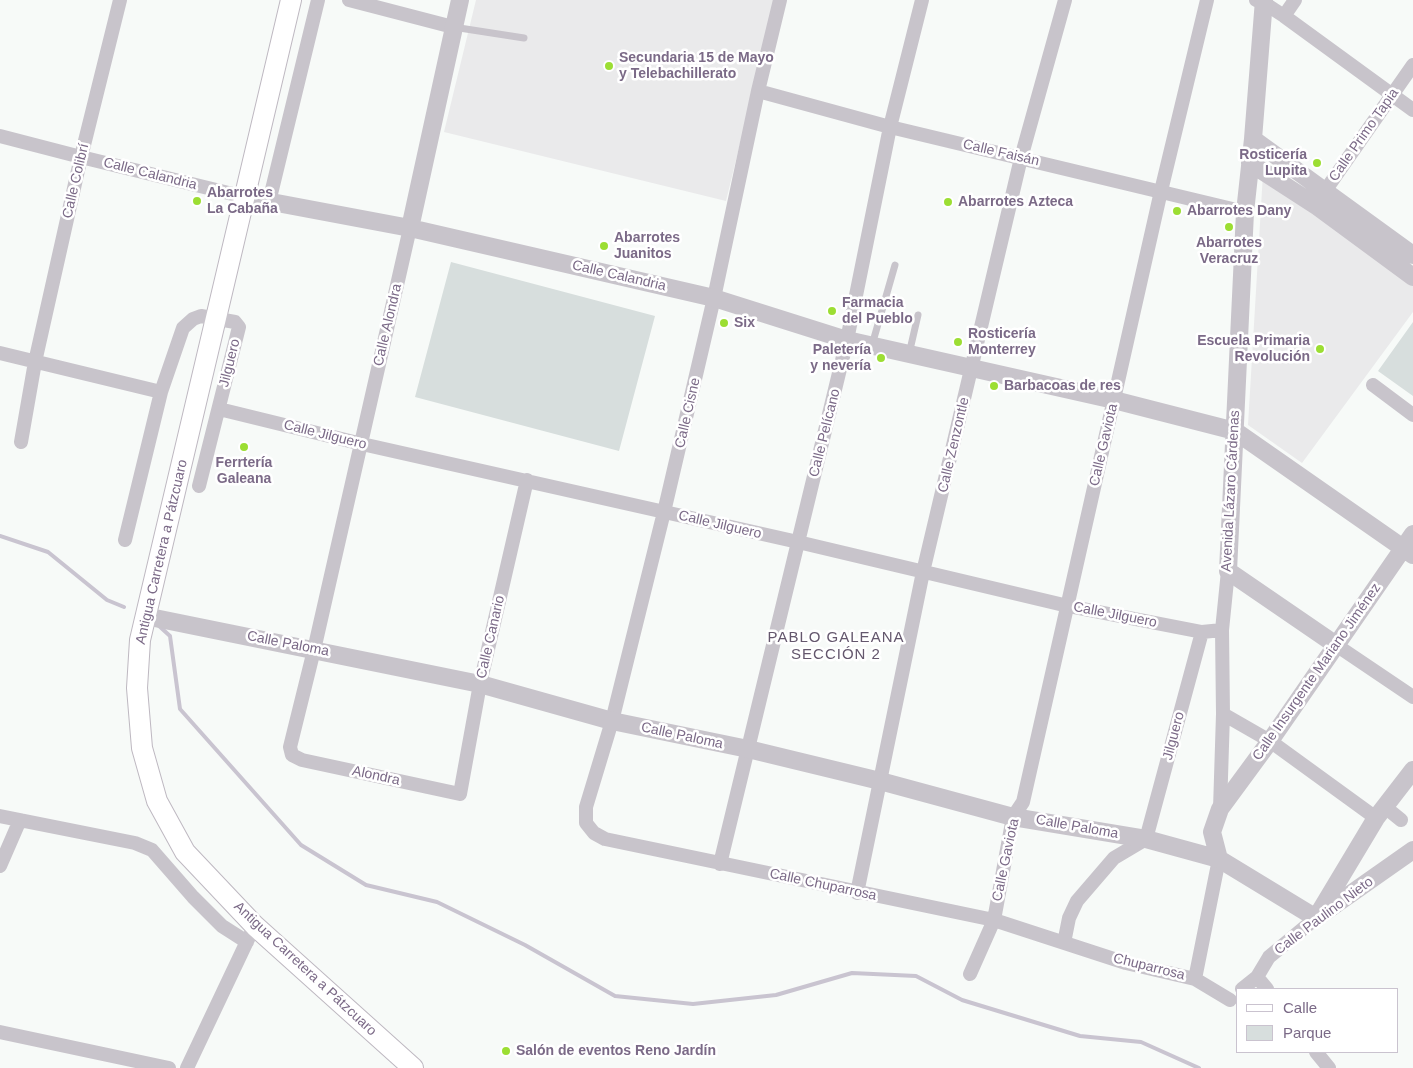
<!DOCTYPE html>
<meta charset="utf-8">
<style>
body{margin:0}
#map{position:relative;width:1413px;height:1068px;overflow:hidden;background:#f7faf8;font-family:Helvetica,sans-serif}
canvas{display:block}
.legend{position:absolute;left:1236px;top:988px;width:162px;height:65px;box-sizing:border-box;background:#fff;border:1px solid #cac3cf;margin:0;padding:6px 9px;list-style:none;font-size:15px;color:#7b6a87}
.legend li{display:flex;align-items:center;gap:10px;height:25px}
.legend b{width:25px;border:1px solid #cac3cf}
</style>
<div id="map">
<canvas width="1413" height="1068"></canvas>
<ul class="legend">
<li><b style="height:6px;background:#fff"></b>Calle</li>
<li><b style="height:14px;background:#d7dedd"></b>Parque</li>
</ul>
</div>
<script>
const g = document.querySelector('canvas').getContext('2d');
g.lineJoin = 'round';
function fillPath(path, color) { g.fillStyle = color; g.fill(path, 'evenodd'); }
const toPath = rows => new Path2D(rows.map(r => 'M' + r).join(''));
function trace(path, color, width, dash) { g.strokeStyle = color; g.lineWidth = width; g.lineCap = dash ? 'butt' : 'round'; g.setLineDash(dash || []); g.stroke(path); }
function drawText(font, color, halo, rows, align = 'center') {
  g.font = font + ' Helvetica,sans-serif'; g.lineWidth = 5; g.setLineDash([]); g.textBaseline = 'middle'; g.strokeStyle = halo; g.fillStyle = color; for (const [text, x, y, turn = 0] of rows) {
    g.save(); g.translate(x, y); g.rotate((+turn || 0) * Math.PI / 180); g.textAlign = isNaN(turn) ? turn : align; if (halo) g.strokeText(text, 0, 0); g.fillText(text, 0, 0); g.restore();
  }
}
const built = toPath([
 [476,0,775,0,726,201,444,132],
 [1263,173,1413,281,1413,312,1302,463,1248,425]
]);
const green = toPath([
 [451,262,655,316,619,451,415,397],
 [1413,322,1413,396,1378,371]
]);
const stream = toPath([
 [0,536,48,552,107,600,124,607],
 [158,625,170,636,180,709,301,845,366,885,437,902,525,945,615,996,693,1004,776,995,852,973,916,976,962,1000,1080,1036,1141,1042,1199,1068]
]);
const service = toPath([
 [453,27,524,38],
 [872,345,895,265],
 [909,354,918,315]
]);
const minor = toPath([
 [349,0,453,27],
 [780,0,758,91,714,298,664,512,612,721,586,807,586,823,594,833,605,839,994,920,1126,963,1195,979,1230,1000],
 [1256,0,1264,3,1284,16,1413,110],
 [1284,16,1295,0],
 [758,91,890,127,1245,212],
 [0,136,81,157,245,197],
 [1322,199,1325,191,1413,65],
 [269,202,318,0],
 [410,228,314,650,290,747,292,755,302,760,460,794,480,684,527,480],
 [0,353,161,392],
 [1373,385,1413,415],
 [219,409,362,444,798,542,1068,606,1202,632,1222,630],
 [21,442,35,362,81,157,120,0],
 [125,540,161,392,183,328,193,319,201,316,235,322,239,327,199,486],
 [1336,645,1413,697],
 [1223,714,1270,741,1376,818],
 [1385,807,1401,820],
 [1220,809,1223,714,1222,630,1228,571],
 [0,816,135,843,152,850,193,897,222,926,247,942],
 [720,864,847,340,890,127,922,0],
 [0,866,20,820],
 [857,893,923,572,1021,158,1065,0],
 [1064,943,1069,918,1077,901,1114,858,1146,839,1202,632],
 [970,974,994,920,1013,817,1023,802,1161,191,1207,0],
 [1257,977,1267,989],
 [1195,979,1219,859],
 [1242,989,1257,977,1269,957,1316,918],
 [0,1032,169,1068],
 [1316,1052,1329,1068],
 [187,1068,250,935]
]);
const tertiary = toPath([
 [1264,0,1253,139,1245,212,1228,571,1336,645],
 [1253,139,1413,255],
 [1250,163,1318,207,1413,277],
 [245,197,410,228,714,298,847,340,1114,400,1235,431,1413,555],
 [410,228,460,0],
 [145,616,480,684,612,721,748,749,880,781,1013,817,1146,839,1219,859,1316,918],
 [1219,859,1212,832,1220,809,1270,741,1413,534],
 [1322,914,1413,850],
 [1316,918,1376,818,1413,770]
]);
const secondary = toPath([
 [291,0,140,640,137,688,142,748,157,801,185,852,255,926,413,1068]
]);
const markers = [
 [609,66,5,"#9cde33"],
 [1317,163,5,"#9cde33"],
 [197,201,5,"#9cde33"],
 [948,202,5,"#9cde33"],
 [1177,211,5,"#9cde33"],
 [1229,227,5,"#9cde33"],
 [604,246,5,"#9cde33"],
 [832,311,5,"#9cde33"],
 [724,323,5,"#9cde33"],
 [958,342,5,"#9cde33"],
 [1320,349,5,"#9cde33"],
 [881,358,5,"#9cde33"],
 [994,386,5,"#9cde33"],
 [244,447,5,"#9cde33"],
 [506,1051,5,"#9cde33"]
];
const poiNames = [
 ["Secundaria 15 de Mayo",619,58],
 ["y Telebachillerato",619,74],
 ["Rosticería",1307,155,"right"],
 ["Lupita",1307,171,"right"],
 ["Abarrotes",207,193],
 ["La Cabaña",207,209],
 ["Abarrotes Azteca",958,202],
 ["Abarrotes Dany",1187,211],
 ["Abarrotes",614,238],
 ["Juanitos",614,254],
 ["Abarrotes",1229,243,"center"],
 ["Veracruz",1229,259,"center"],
 ["Farmacia",842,303],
 ["del Pueblo",842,319],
 ["Six",734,323],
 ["Rosticería",968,334],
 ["Monterrey",968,350],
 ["Escuela Primaria",1310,341,"right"],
 ["Revolución",1310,357,"right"],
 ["Paletería",871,350,"right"],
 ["y nevería",871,366,"right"],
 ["Barbacoas de res",1004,386],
 ["Ferrtería",244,463,"center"],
 ["Galeana",244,479,"center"],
 ["Salón de eventos Reno Jardín",516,1051]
];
const streetNames = [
 ["Calle Primo Tapia",1364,135,-55],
 ["Calle Faisán",1001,153,13],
 ["Calle Calandria",150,174,14],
 ["Calle Colibrí",76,181,-77],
 ["Calle Calandria",619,276,13],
 ["Calle Alondra",388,325,-77],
 ["Jilguero",230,363,-76],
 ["Calle Cisne",688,413,-77],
 ["Calle Pelícano",825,433,-76],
 ["Calle Jilguero",325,435,14],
 ["Calle Zenzontle",954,445,-77],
 ["Calle Gaviota",1104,445,-77],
 ["Avenida Lázaro Cárdenas",1231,491,-87],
 ["Calle Jilguero",720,525,13],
 ["Antigua Carretera a Pátzcuaro",162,552,-77],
 ["Calle Jilguero",1115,615,11],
 ["Calle Canario",491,637,-77],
 ["Calle Paloma",288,644,11],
 ["Calle Insurgente Mariano Jiménez",1317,672,-55],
 ["Calle Paloma",682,736,12],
 ["Jilguero",1174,736,-75],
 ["Alondra",376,776,12],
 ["Calle Paloma",1077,827,10],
 ["Calle Gaviota",1006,860,-78],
 ["Calle Chuparrosa",823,885,12],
 ["Calle Paulino Nieto",1324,916,-37],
 ["Chuparrosa",1149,967,14],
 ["Antigua Carretera a Pátzcuaro",305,969,43]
];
const neighbourhoodNames = [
 ["PABLO GALEANA",836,638],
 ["SECCIÓN 2",836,655]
];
fillPath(built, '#eaeaeb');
fillPath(green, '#d7dedd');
trace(stream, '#c9c4d0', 4);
trace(secondary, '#beb8c1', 22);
trace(service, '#c8c4cb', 7);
trace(minor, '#c8c4cb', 14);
trace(tertiary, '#c8c4cb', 18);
trace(secondary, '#fff', 20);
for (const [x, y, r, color] of markers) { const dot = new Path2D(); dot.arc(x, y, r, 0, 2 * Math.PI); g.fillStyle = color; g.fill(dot); trace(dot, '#fff', 2); }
drawText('bold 14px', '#7b6a87', '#fff', poiNames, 'left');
drawText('14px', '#7b6a87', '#fff', streetNames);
g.letterSpacing = '1px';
drawText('15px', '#64576d', '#fff', neighbourhoodNames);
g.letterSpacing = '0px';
</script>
